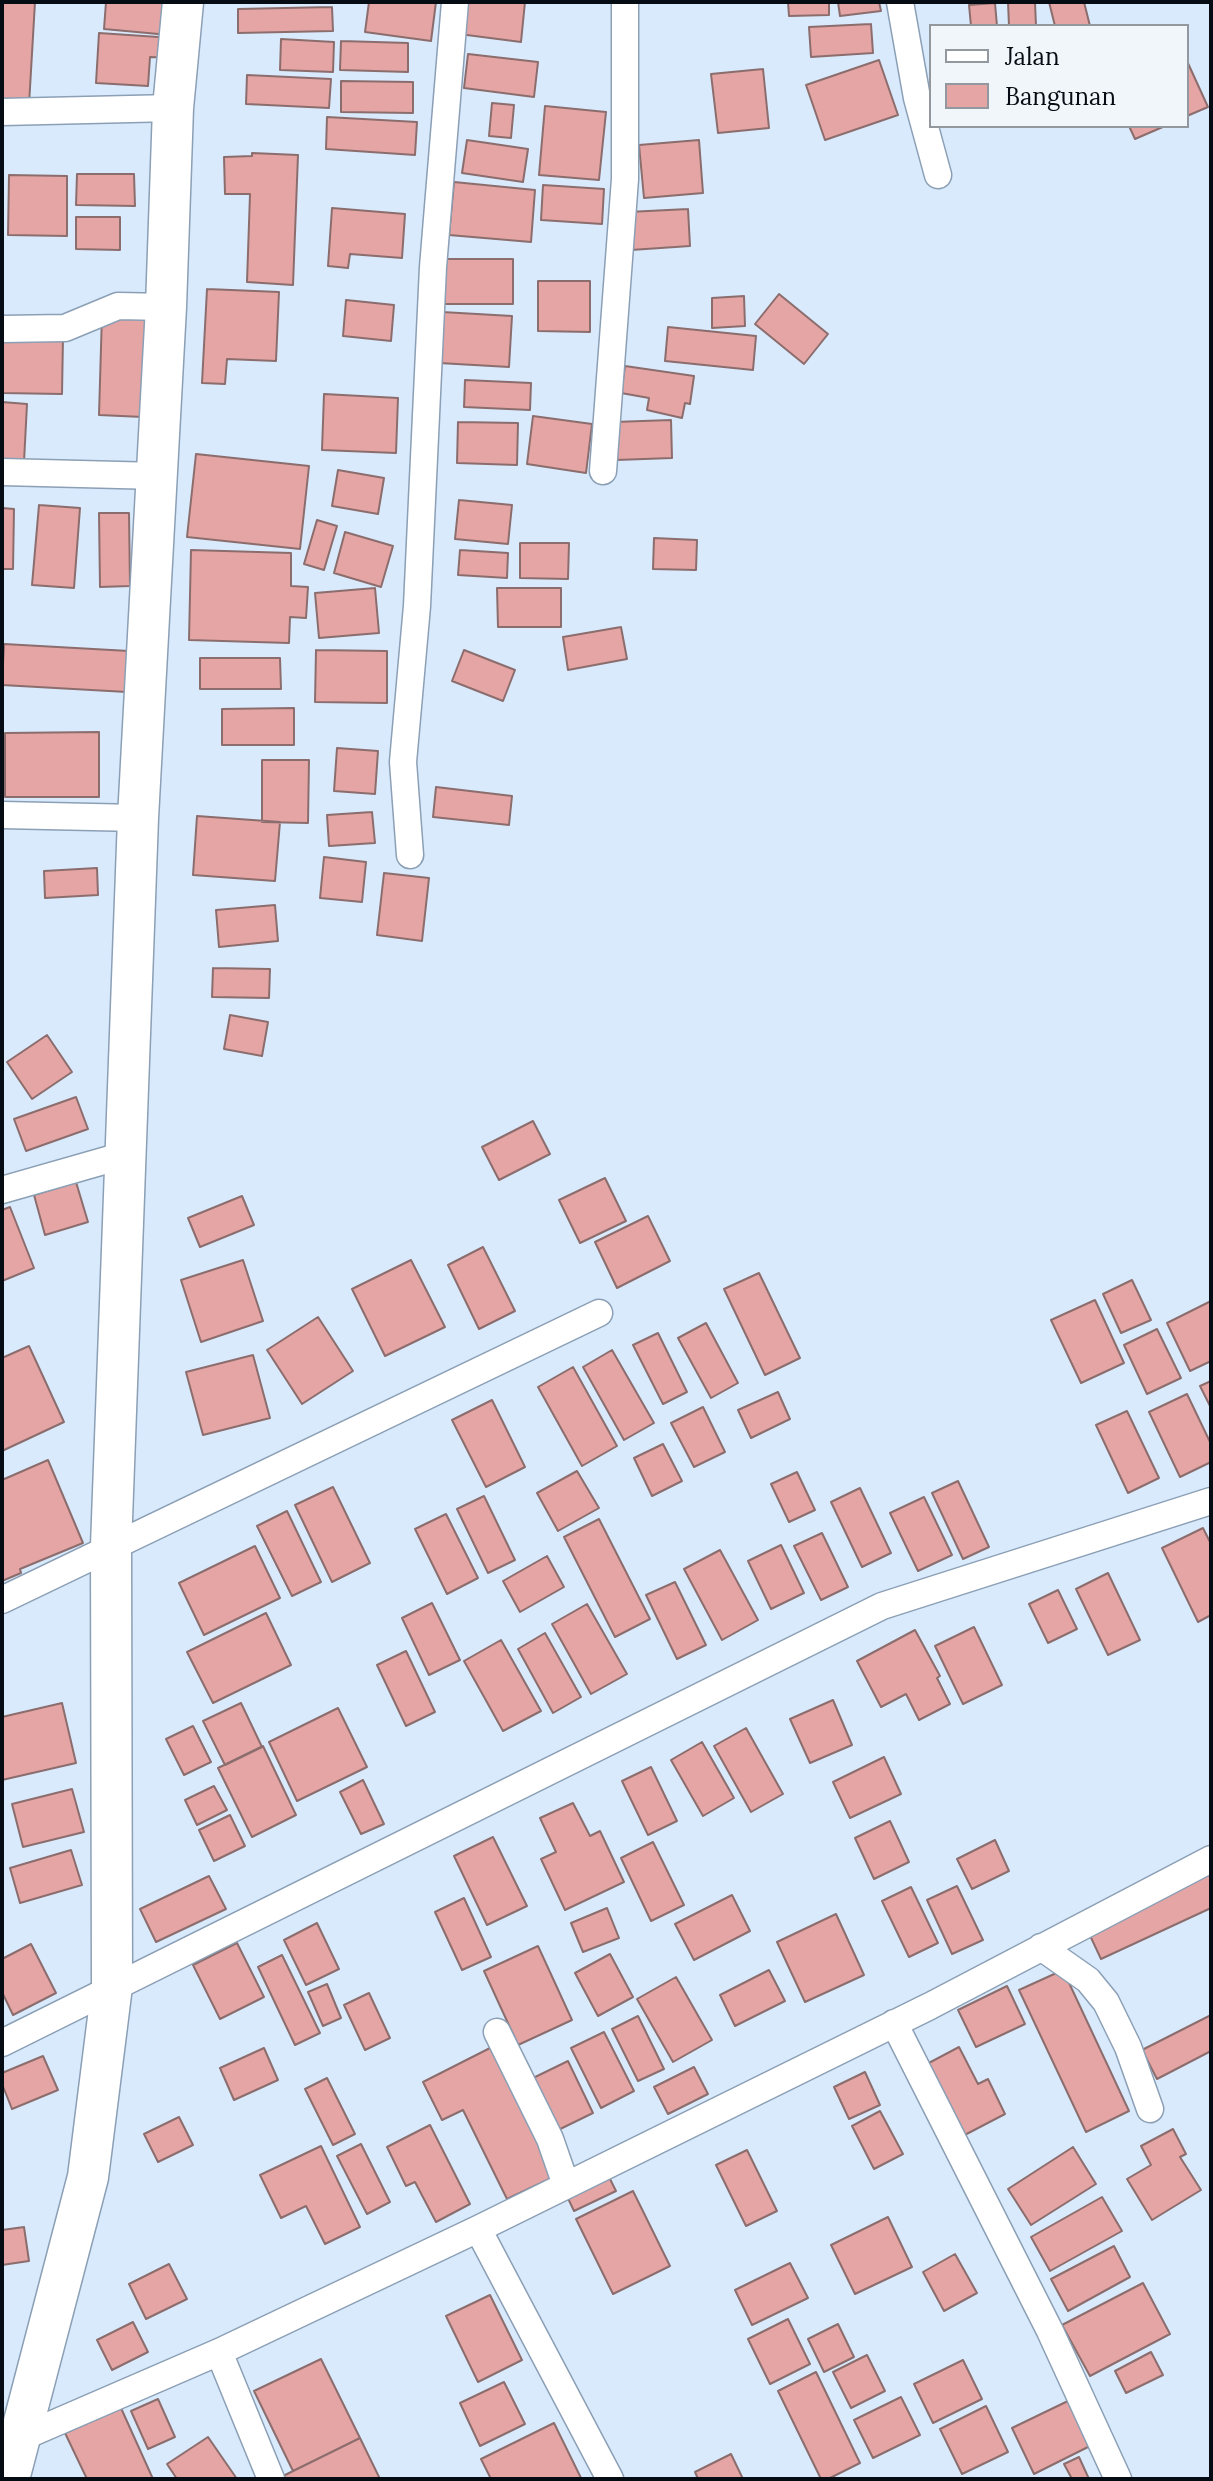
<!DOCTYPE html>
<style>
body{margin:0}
#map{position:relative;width:1213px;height:2481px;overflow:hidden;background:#d9eafd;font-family:Lora,serif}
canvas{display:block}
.frame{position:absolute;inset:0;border:4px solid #060c13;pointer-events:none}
.legend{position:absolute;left:929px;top:24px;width:260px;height:104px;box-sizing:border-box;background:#f1f6fa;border:2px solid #93989e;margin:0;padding:10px 14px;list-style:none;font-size:24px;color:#060c13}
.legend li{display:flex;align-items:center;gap:16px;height:40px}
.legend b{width:40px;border:2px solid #93989e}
</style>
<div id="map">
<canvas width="1213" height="2481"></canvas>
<div class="frame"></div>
<ul class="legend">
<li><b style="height:10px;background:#fff"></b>Jalan</li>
<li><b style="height:22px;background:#e4a5a4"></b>Bangunan</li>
</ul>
</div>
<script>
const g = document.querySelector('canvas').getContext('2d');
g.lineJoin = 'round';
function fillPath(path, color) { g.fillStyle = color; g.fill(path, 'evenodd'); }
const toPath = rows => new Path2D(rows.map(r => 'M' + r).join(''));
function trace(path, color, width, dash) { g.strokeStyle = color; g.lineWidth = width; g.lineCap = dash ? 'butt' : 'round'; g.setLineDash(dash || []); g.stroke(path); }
const building = toPath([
 [2,2,35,2,29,105,2,104,2,2],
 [106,2,172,2,169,35,104,29,106,2],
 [369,2,436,2,431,41,365,32,369,2],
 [462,2,525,2,521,42,459,34,462,2],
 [788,2,829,2,829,15,789,16,788,2],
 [838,2,879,2,881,11,840,16,838,2],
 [1008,2,1035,2,1036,26,1009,26,1008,2],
 [1049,2,1084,2,1090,26,1055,26,1049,2],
 [995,3,997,26,971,26,969,5,995,3],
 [332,7,333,31,238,33,238,9,332,7],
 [871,24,873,53,811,57,809,27,871,24],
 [99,33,173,38,171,58,150,57,148,86,96,83,99,33],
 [281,39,334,42,333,72,280,70,281,39],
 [341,41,408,43,408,72,340,70,341,41],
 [468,54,538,62,534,97,464,88,468,54],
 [879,60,898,115,825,140,806,85,879,60],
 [1187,61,1208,107,1187,116,1187,61],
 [763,69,769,128,718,133,711,74,763,69],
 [247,75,331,79,329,108,246,104,247,75],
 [341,81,413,82,413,113,341,112,341,81],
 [492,103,514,105,511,138,489,136,492,103],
 [545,106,606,112,599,180,539,175,545,106],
 [327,117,417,122,415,155,326,149,327,117],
 [1129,126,1165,126,1135,139,1129,126],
 [467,140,528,149,523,182,462,173,467,140],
 [699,140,703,193,644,198,639,145,699,140],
 [252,153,298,155,293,285,247,282,250,194,225,194,224,157,252,156,252,153],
 [77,174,134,174,135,206,76,205,77,174],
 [9,175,67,176,67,236,8,235,9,175],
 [454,182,535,190,531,242,449,235,454,182],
 [543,185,604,189,602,224,541,220,543,185],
 [332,208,405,214,402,258,350,254,348,268,328,266,332,208],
 [688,209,690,246,631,250,628,212,688,209],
 [76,217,120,217,120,250,76,249,76,217],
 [445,259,513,259,513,304,445,304,445,259],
 [538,281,590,281,590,332,538,331,538,281],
 [207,289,279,292,276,361,227,359,225,384,202,383,207,289],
 [779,294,828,334,804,364,755,324,779,294],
 [744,296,745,326,712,328,712,298,744,296],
 [346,300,394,305,391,341,343,336,346,300],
 [442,312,512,316,509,367,439,363,442,312],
 [102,314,146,316,143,417,99,415,102,314],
 [668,327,756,336,753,370,665,361,668,327],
 [2,336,63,337,62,394,2,393,2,336],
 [625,366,694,376,690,404,685,403,682,418,647,410,649,398,621,393,625,366],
 [465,380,531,383,530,410,464,407,465,380],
 [324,394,398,398,396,453,322,450,324,394],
 [2,402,27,404,24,462,2,461,2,402],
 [533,416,592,424,586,473,527,464,533,416],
 [671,420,672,458,616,460,614,422,671,420],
 [458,422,518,423,517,465,457,463,458,422],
 [196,454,309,466,300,549,187,537,196,454],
 [338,470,384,478,378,514,332,506,338,470],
 [459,500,512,505,508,544,455,539,459,500],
 [39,505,80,508,74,588,32,585,39,505],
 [2,508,14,509,13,569,2,569,2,508],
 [99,513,129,513,130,586,100,587,99,513],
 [317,520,337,526,324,570,304,564,317,520],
 [345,532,393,546,381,587,334,573,345,532],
 [654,538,697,540,696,570,653,569,654,538],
 [520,543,569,543,568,579,520,578,520,543],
 [191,550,291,553,291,586,308,587,306,618,290,617,289,643,189,640,191,550],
 [460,550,508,553,507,578,458,575,460,550],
 [375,588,379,633,319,638,315,593,375,588],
 [497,588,561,588,561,627,498,627,497,588],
 [621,627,627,659,568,670,563,637,621,627],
 [4,644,129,651,127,692,2,685,4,644],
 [316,650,387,651,387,703,315,702,316,650],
 [464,650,515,670,503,701,452,681,464,650],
 [200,658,280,658,281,689,200,689,200,658],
 [294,708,294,745,222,745,222,709,294,708],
 [99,732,99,797,5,797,5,733,99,732],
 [337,748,378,751,375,794,334,791,337,748],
 [262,760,309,760,308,823,262,822,262,760],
 [436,787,512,796,509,825,433,817,436,787],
 [372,812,375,843,329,846,327,815,372,812],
 [197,816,280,822,275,881,193,875,197,816],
 [324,857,366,862,362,902,320,898,324,857],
 [97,868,98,895,45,898,44,871,97,868],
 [384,873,429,878,422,941,377,935,384,873],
 [275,905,278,941,219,947,216,910,275,905],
 [213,968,270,969,269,998,212,997,213,968],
 [230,1015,268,1022,262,1056,224,1049,230,1015],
 [47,1035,72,1072,32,1099,7,1062,47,1035],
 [76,1097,88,1129,26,1151,14,1119,76,1097],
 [533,1121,550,1154,499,1180,482,1147,533,1121],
 [605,1178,626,1221,580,1243,559,1200,605,1178],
 [76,1182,88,1222,45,1235,34,1195,76,1182],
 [242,1196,254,1225,200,1247,188,1218,242,1196],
 [10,1207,34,1268,2,1281,2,1210,10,1207],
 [648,1216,670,1261,617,1288,595,1242,648,1216],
 [483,1247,515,1311,479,1329,448,1265,483,1247],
 [243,1260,263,1321,201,1342,181,1280,243,1260],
 [411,1260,445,1327,385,1356,352,1289,411,1260],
 [759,1273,800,1358,765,1375,724,1289,759,1273],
 [1132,1280,1151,1320,1121,1333,1103,1294,1132,1280],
 [1095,1300,1124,1363,1081,1383,1051,1320,1095,1300],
 [1211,1301,1211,1361,1190,1371,1167,1323,1211,1301],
 [318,1317,353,1371,302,1404,267,1350,318,1317],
 [706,1323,738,1383,711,1398,678,1338,706,1323],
 [1157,1329,1181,1378,1147,1394,1124,1345,1157,1329],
 [658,1333,687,1392,663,1404,633,1345,658,1333],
 [29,1346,64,1422,2,1451,2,1358,29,1346],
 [612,1350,654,1423,624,1440,583,1367,612,1350],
 [253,1355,270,1418,203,1435,186,1372,253,1355],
 [573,1367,617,1446,582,1466,538,1387,573,1367],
 [1211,1381,1211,1408,1200,1386,1211,1381],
 [778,1392,790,1419,751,1438,738,1410,778,1392],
 [1187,1394,1211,1444,1211,1462,1180,1477,1149,1412,1187,1394],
 [492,1400,525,1467,486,1487,452,1420,492,1400],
 [703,1407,725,1452,694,1467,671,1423,703,1407],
 [1127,1411,1159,1478,1128,1493,1096,1425,1127,1411],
 [663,1444,682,1481,652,1496,634,1458,663,1444],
 [48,1460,83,1543,20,1569,21,1573,2,1581,2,1480,48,1460],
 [577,1471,599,1508,558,1531,537,1493,577,1471],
 [797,1472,815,1510,789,1522,771,1484,797,1472],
 [958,1481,989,1547,963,1559,932,1493,958,1481],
 [333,1487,370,1563,332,1582,295,1505,333,1487],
 [860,1488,891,1553,862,1567,831,1502,860,1488],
 [484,1496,515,1560,488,1573,457,1509,484,1496],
 [924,1497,952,1555,918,1571,890,1513,924,1497],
 [287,1511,321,1582,292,1596,257,1526,287,1511],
 [446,1514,478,1578,447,1594,415,1529,446,1514],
 [599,1519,650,1619,615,1637,564,1537,599,1519],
 [1203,1528,1211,1544,1211,1615,1198,1622,1162,1548,1203,1528],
 [822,1533,848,1587,821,1600,794,1546,822,1533],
 [781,1545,804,1593,771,1609,748,1561,781,1545],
 [255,1546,280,1598,204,1635,179,1583,255,1546],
 [720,1550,758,1620,722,1640,684,1569,720,1550],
 [547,1556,564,1587,520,1612,503,1581,547,1556],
 [1108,1573,1140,1640,1108,1655,1076,1589,1108,1573],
 [675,1582,706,1645,677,1659,646,1595,675,1582],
 [1058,1590,1077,1629,1048,1643,1029,1604,1058,1590],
 [432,1603,460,1660,429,1675,402,1618,432,1603],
 [587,1604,627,1674,591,1694,552,1624,587,1604],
 [266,1613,291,1665,213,1703,187,1652,266,1613],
 [974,1627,1002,1685,963,1704,935,1646,974,1627],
 [915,1630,940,1676,937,1678,950,1704,919,1720,906,1694,881,1707,857,1661,915,1630],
 [545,1633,581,1697,553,1713,518,1649,545,1633],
 [501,1640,541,1711,503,1731,464,1661,501,1640],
 [406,1651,435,1712,406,1726,377,1665,406,1651],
 [833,1700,852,1745,810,1763,790,1719,833,1700],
 [62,1703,76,1763,2,1780,2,1717,62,1703],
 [241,1703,262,1747,225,1765,203,1721,241,1703],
 [338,1708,367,1767,297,1801,269,1742,338,1708],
 [193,1726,211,1762,184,1775,166,1739,193,1726],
 [746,1728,783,1794,751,1812,714,1746,746,1728],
 [702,1742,734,1798,703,1816,671,1760,702,1742],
 [263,1746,296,1815,252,1837,218,1768,263,1746],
 [884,1757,901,1794,850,1818,833,1782,884,1757],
 [651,1767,677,1821,648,1835,622,1781,651,1767],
 [363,1780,384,1824,361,1834,340,1792,363,1780],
 [214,1786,227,1810,197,1825,185,1800,214,1786],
 [72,1789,84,1832,23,1847,12,1804,72,1789],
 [573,1803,590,1836,600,1831,624,1882,565,1910,541,1859,556,1852,540,1818,573,1803],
 [230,1815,245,1846,214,1861,199,1830,230,1815],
 [890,1821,909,1862,874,1879,855,1838,890,1821],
 [493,1837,527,1906,487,1925,454,1856,493,1837],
 [995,1840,1009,1871,972,1889,957,1859,995,1840],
 [653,1842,684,1905,651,1921,621,1858,653,1842],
 [71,1850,82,1885,20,1903,10,1868,71,1850],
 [1211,1869,1211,1908,1101,1959,1086,1927,1211,1869],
 [209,1876,226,1909,156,1942,140,1909,209,1876],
 [957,1886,983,1940,952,1954,927,1900,957,1886],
 [911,1887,938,1943,909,1957,882,1901,911,1887],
 [732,1895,750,1931,694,1960,675,1924,732,1895],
 [464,1898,491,1957,462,1970,435,1912,464,1898],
 [607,1908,619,1938,583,1952,571,1923,607,1908],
 [836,1914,864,1975,805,2002,777,1942,836,1914],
 [317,1923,339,1969,306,1985,284,1940,317,1923],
 [237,1943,264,1997,220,2019,193,1965,237,1943],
 [31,1944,56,1993,13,2015,2,1992,2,1959,31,1944],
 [538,1946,572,2020,518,2045,484,1971,538,1946],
 [610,1954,633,1997,598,2016,575,1973,610,1954],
 [282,1955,320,2033,295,2045,258,1967,282,1955],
 [769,1970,785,2001,735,2026,720,1995,769,1970],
 [1063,1970,1129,2111,1086,2132,1019,1990,1063,1970],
 [676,1977,712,2040,673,2062,637,1999,676,1977],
 [327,1984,341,2018,323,2026,308,1992,327,1984],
 [1007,1986,1025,2024,976,2047,958,2010,1007,1986],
 [369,1993,390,2038,365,2050,344,2005,369,1993],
 [1211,2015,1211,2051,1157,2079,1142,2050,1211,2015],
 [638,2016,664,2069,638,2081,612,2029,638,2016],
 [604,2032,634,2091,601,2108,571,2048,604,2032],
 [492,2047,556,2176,507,2199,463,2110,442,2120,423,2082,492,2047],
 [959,2047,978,2084,988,2079,1005,2114,957,2139,925,2065,959,2047],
 [264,2048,278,2080,234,2100,220,2068,264,2048],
 [43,2056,58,2090,12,2109,2,2084,2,2073,43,2056],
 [568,2061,593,2113,554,2132,529,2080,568,2061],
 [694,2067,708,2094,668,2114,654,2087,694,2067],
 [865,2072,880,2105,849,2119,834,2087,865,2072],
 [327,2078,355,2134,333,2145,305,2089,327,2078],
 [880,2111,903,2154,874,2169,852,2126,880,2111],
 [179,2117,193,2145,158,2162,144,2134,179,2117],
 [430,2125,470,2204,436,2222,415,2182,406,2186,387,2147,430,2125],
 [1173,2129,1186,2154,1180,2157,1201,2190,1152,2220,1127,2179,1151,2165,1141,2146,1173,2129],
 [361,2144,390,2202,367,2214,337,2156,361,2144],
 [321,2146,360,2227,325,2244,306,2206,281,2218,260,2175,321,2146],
 [1073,2147,1096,2184,1031,2225,1008,2189,1073,2147],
 [747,2150,777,2211,746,2226,716,2165,747,2150],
 [606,2171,616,2191,574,2211,565,2192,606,2171],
 [633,2191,670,2266,613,2294,576,2219,633,2191],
 [1102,2197,1122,2231,1050,2271,1031,2237,1102,2197],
 [888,2217,912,2267,855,2294,831,2245,888,2217],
 [24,2227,29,2261,2,2265,2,2230,24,2227],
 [1114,2246,1130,2277,1068,2311,1051,2279,1114,2246],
 [955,2254,977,2293,944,2311,923,2272,955,2254],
 [790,2263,808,2298,752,2325,735,2290,790,2263],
 [169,2264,187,2299,146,2319,129,2284,169,2264],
 [1143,2283,1170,2334,1090,2376,1062,2325,1143,2283],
 [490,2295,522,2360,478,2382,446,2316,490,2295],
 [788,2319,810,2364,770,2384,748,2339,788,2319],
 [133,2322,148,2352,112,2370,97,2340,133,2322],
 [838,2324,854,2357,824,2372,808,2339,838,2324],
 [1151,2352,1163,2375,1126,2393,1115,2371,1151,2352],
 [867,2355,885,2391,851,2408,833,2372,867,2355],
 [321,2359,360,2438,293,2471,254,2391,321,2359],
 [963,2360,982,2399,933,2423,914,2384,963,2360],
 [816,2372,860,2463,828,2479,821,2479,778,2391,816,2372],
 [504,2382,525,2424,480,2446,460,2403,504,2382],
 [901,2397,920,2435,873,2458,854,2420,901,2397],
 [158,2399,175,2437,148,2449,131,2411,158,2399],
 [1070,2400,1092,2445,1034,2474,1012,2428,1070,2400],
 [986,2406,1008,2452,962,2474,940,2429,986,2406],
 [121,2408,153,2479,87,2479,65,2433,121,2408],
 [554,2423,581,2478,491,2479,481,2459,554,2423],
 [208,2437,237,2479,177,2479,167,2464,208,2437],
 [360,2438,380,2479,282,2479,281,2477,360,2438],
 [731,2454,743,2479,698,2479,695,2472,731,2454],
 [1079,2457,1089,2479,1072,2479,1064,2464,1079,2457]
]);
const street = toPath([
 [900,2,917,98,938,175],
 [2,112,173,108],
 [2,329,65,328,118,306,166,307],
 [603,471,625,179,625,2],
 [2,472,158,476],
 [2,815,138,818],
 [410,855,403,762,417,606,433,267,455,2],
 [2,1190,128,1154],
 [2,1600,599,1313],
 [1041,1947,1088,1980,1106,2002,1128,2047,1150,2109],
 [894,2023,1050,2331,1118,2479],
 [497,2032,550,2139,566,2185],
 [2,2043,882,1606,1211,1501],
 [478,2229,610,2479],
 [219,2352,271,2479],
 [18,2439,219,2352,478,2229,930,2006,1211,1859]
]);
const primary = toPath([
 [9,2479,88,2177,112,1986,111,1546,138,818,166,307,173,108,183,2]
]);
fillPath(building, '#e4a5a4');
trace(building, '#8c6d6d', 2);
trace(street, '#8b9fb5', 29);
trace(primary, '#8b9fb5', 43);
trace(street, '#fff', 26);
trace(primary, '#fff', 40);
</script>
